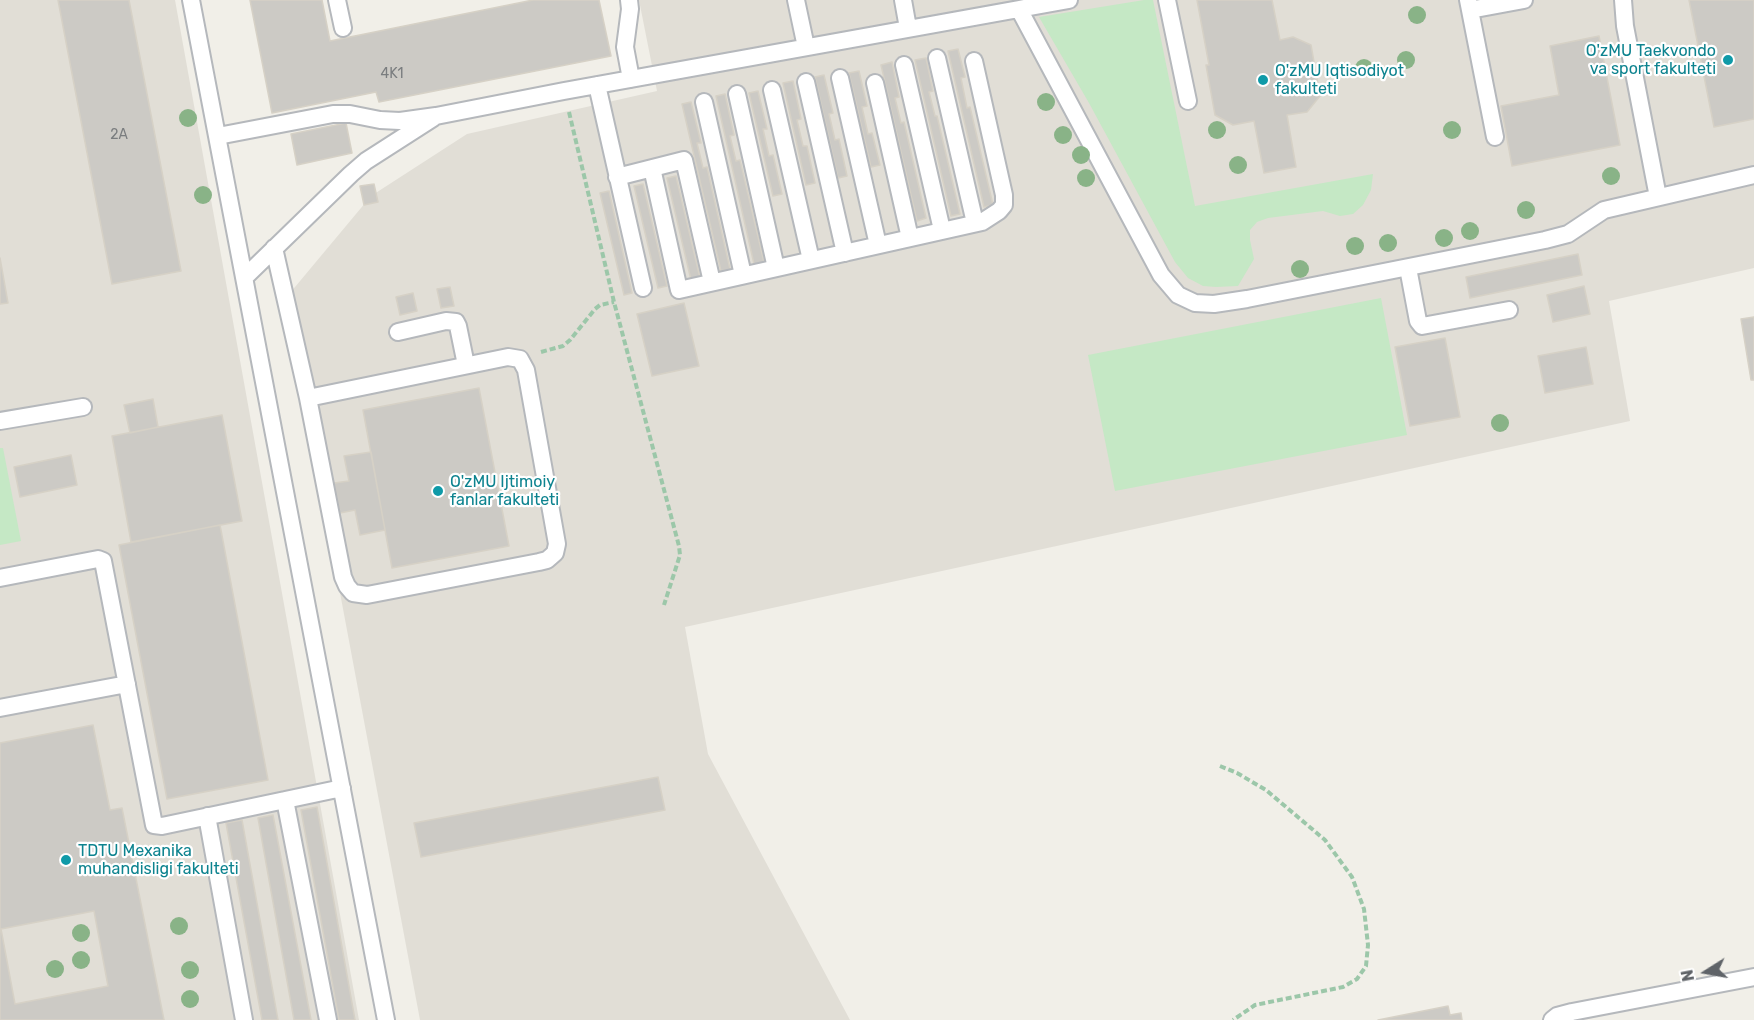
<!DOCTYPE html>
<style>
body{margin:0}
#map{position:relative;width:1754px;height:1020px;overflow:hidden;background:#f1efe8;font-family:Rubik,sans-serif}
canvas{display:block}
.north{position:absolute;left:1676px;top:942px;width:60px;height:60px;-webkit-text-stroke:4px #fff;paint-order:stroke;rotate:259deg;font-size:16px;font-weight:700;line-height:24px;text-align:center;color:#5f6368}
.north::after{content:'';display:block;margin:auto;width:21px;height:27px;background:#5f6368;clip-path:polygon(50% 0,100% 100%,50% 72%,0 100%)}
</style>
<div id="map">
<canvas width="1754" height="1020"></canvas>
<div class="north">N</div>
</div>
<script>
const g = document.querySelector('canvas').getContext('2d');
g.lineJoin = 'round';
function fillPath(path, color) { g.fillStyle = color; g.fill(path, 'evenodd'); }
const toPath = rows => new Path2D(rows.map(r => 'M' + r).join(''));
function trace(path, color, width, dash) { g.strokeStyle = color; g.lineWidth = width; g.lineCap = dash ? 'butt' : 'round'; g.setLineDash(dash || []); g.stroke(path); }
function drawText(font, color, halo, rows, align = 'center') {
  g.font = font + ' Rubik,sans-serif'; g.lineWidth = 4.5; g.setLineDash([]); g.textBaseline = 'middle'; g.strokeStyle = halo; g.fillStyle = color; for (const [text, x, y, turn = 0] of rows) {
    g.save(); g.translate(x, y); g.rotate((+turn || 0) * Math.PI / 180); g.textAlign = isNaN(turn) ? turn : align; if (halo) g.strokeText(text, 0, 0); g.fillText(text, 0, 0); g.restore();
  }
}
const education = toPath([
 [0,0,175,0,359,1020,0,1020],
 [639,0,1754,0,1754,268,1609,301,1630,421,685,627,708,754,850,1020,420,1020,285,299,371,196,467,134,657,91]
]);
const green = toPath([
 [1144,0,1153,0,1195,206,1373,174,1371,190,1363,205,1353,214,1340,216,1323,211,1268,218,1257,222,1250,230,1250,240,1254,259,1238,286,1216,287,1203,286,1188,278,1175,262,1089,103,1039,17],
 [1381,298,1407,435,1115,491,1088,355],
 [0,448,3,448,21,541,0,545]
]);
const building = toPath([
 [58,0,129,0,181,271,112,284,58,0],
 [250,0,322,0,330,41,533,0,599,0,611,56,379,102,376,92,272,113,250,0],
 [1197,0,1272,0,1280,40,1293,37,1311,45,1320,96,1307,112,1287,115,1296,167,1264,173,1254,121,1233,125,1215,115,1206,65,1209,65,1197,0],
 [1689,0,1754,0,1754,119,1714,127,1689,0],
 [1599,36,1620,145,1512,166,1501,106,1559,95,1550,46,1599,36],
 [958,49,965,77,961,78,967,108,970,107,993,205,984,207,948,51,958,49],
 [926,58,933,91,929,92,935,116,937,116,960,214,951,216,915,60,926,58],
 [892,62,899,97,895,98,901,123,904,122,926,218,917,221,881,65,892,62],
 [859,71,867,106,862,107,868,134,872,133,880,165,871,167,849,73,859,71],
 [824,75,833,113,829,114,835,140,839,139,847,176,838,178,815,77,824,75],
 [793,81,801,119,797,120,803,146,807,146,815,183,806,185,783,83,793,81],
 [758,91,767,129,763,129,769,156,773,155,782,194,773,196,749,93,758,91],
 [725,94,734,135,730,136,736,161,740,160,764,262,754,264,716,96,725,94],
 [691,102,701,143,697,143,703,168,707,167,730,269,721,271,682,104,691,102],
 [346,123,352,153,297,165,291,134,346,123],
 [676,176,700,278,691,280,667,178,676,176],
 [374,184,378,202,364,205,360,186,374,184],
 [643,184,667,286,658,288,634,186,643,184],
 [609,191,632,293,624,295,600,193,609,191],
 [1578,254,1582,275,1470,298,1466,277,1578,254],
 [0,258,8,303,0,304,0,258],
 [1584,286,1590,314,1553,322,1547,295,1584,286],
 [450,287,454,306,441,308,437,289,450,287],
 [413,293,417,311,400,315,396,297,413,293],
 [684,303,699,366,652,376,637,314,684,303],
 [1754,317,1754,380,1751,380,1741,319,1754,317],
 [1445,338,1460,417,1410,426,1395,347,1445,338],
 [1586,347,1593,384,1545,393,1538,356,1586,347],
 [479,388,509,546,392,568,363,410,479,388],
 [153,399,158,427,130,433,124,405,153,399],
 [222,415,242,521,131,542,112,436,222,415],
 [371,452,385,530,360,535,355,510,340,513,334,483,349,481,344,456,371,452],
 [71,455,77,485,20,497,14,467,71,455],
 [220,525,268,780,167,799,119,545,220,525],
 [93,725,110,810,122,808,164,1020,0,1020,0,743,93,725],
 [94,911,108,986,15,1004,1,929,94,911],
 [658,777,665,810,421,857,414,823,658,777],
 [317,807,355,1020,339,1020,301,810,317,807],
 [273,815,311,1020,294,1020,258,818,273,815],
 [242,820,278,1020,262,1020,226,823,242,820],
 [1448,1006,1450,1015,1461,1013,1462,1020,1378,1020,1448,1006]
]);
const path = toPath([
 [569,112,614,302,679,546,680,555,664,605],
 [541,352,563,346,570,340,595,309,600,305,614,302],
 [1220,766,1237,773,1266,790,1325,840,1352,877,1364,909,1368,945,1366,966,1357,979,1343,987,1255,1005,1233,1020]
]);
const service = toPath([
 [191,0,386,1020],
 [337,0,343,28],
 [629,0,630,9,625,47,631,79],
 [796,0,806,47],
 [903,0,908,28],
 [1167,0,1188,101],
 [1468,0,1495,137],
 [1623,0,1625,26,1658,197],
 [1019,9,1069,0],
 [1470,10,1524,0],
 [937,58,975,223],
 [904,65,942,230],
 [840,78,878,245],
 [806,82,845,253],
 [875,83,910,238],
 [597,85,643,288],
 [772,90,811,260],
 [737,94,776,268],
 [704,102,743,275],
 [218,136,333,114,350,114,380,120,400,121,436,116,564,91,1019,9,1161,275,1178,295,1195,303,1214,304,1247,299,1545,240,1568,234,1604,210,1754,175],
 [652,168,679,290,982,222,999,211,1004,205,1004,195,974,61],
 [617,177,684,160,712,282],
 [274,248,308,398,343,577,347,586,353,593,367,595,539,562,547,560,555,553,557,544,526,370,520,359,508,357,308,398],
 [1408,268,1418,321,1422,326,1509,310],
 [245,277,351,174,366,161,433,118],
 [398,332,446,321,456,322,458,326,466,365],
 [0,421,83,407],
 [0,578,98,559,103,561,154,825,162,826,342,788],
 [0,708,127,684],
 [285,800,328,1020],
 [207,816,244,1020],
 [1552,1020,1557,1016,1572,1012,1754,977]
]);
const trees = [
 [1417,15],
 [1406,60],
 [1364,68],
 [1046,102],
 [188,118],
 [1217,130],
 [1452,130],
 [1063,135],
 [1081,155],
 [1238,165],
 [1611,176],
 [1086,178],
 [203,195],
 [1526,210],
 [1470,231],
 [1444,238],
 [1388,243],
 [1355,246],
 [1300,269],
 [1500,423],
 [179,926],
 [81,933],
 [81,960],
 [55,969],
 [190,970],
 [190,999]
];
const markers = [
 [1728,60,6,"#0f9aa8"],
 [1263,80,6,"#0f9aa8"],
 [438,491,6,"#0f9aa8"],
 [66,860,6,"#0f9aa8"]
];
const numberNames = [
 ["4K1",392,74],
 ["2A",119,135]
];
const cultureNames = [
 ["O'zMU Taekvondo",1716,51,"right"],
 ["va sport fakulteti",1716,69,"right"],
 ["O'zMU Iqtisodiyot",1275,71],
 ["fakulteti",1275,89],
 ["O'zMU Ijtimoiy",450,482],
 ["fanlar fakulteti",450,500],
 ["TDTU Mexanika",78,851],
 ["muhandisligi fakulteti",78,869]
];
fillPath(education, '#e1ded6');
fillPath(green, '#c5e8c5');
fillPath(building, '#cccac5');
trace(building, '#d6d1c6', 1.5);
trace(service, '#b5b8bc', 20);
trace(path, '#9cc7a9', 4, [6, 3]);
trace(service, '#fff', 16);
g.fillStyle = '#89b387';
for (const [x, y] of trees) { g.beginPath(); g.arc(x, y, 9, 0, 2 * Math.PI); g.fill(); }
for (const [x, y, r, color] of markers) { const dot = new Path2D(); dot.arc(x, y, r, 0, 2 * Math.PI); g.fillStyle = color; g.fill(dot); trace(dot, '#fff', 2); }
drawText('14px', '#7a7d7f', null, numberNames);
drawText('16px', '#0d838f', '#fff', cultureNames, 'left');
</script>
